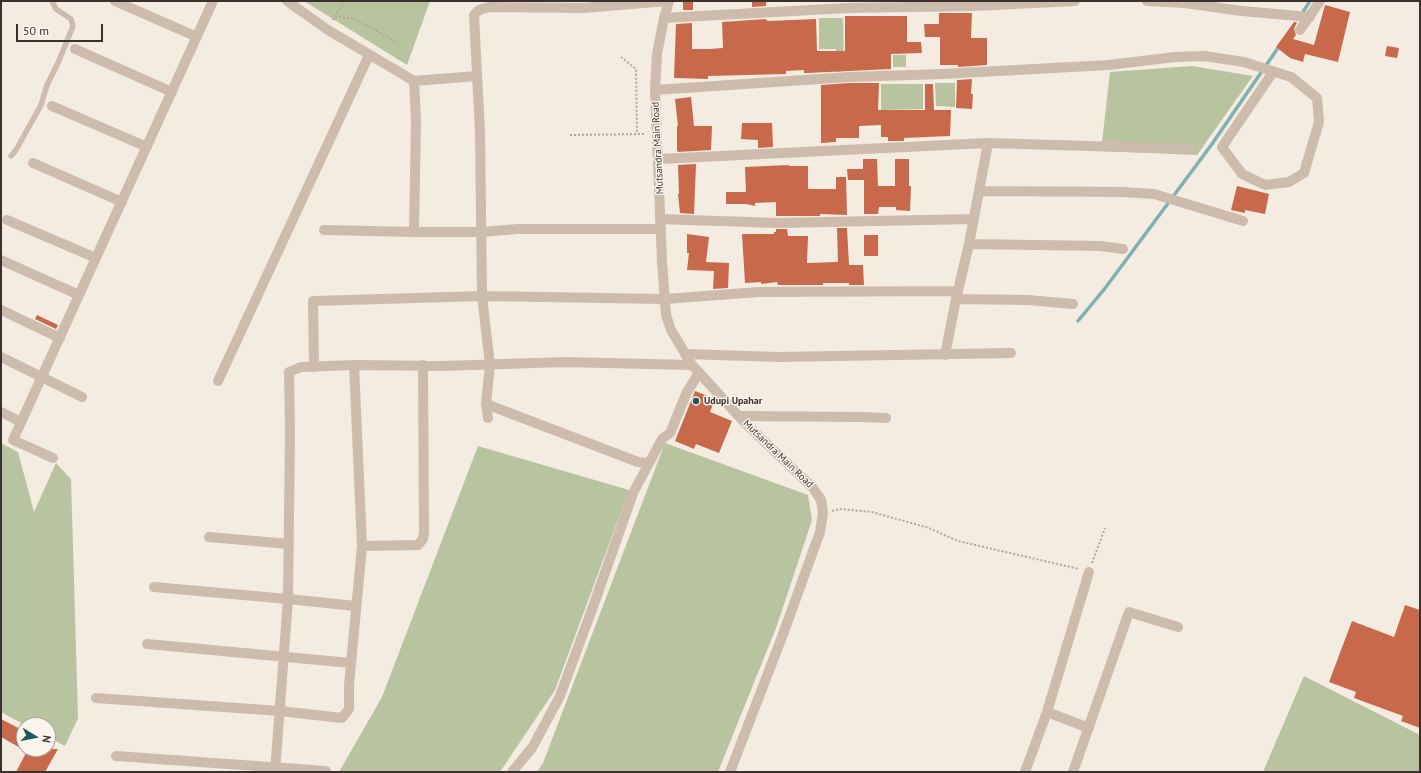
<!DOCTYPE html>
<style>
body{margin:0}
#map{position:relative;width:1421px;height:773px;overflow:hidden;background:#f4ebe1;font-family:"PT Sans",sans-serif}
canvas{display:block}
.frame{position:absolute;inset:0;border:2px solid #3b302b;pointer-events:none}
.north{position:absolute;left:16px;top:717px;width:40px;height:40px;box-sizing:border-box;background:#fbf5ee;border:1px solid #aea6a0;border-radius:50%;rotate:100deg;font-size:11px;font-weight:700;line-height:16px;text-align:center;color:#3b302b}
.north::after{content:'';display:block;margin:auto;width:14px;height:18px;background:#1f5a5e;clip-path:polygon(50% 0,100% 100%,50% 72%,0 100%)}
.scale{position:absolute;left:16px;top:24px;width:87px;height:18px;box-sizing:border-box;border:2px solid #3b302b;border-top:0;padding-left:5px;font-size:12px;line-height:14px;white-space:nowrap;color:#3b302b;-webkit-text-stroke:3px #fbf5ee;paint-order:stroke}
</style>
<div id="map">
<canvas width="1421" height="773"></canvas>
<div class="frame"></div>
<div class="north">N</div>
<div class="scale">50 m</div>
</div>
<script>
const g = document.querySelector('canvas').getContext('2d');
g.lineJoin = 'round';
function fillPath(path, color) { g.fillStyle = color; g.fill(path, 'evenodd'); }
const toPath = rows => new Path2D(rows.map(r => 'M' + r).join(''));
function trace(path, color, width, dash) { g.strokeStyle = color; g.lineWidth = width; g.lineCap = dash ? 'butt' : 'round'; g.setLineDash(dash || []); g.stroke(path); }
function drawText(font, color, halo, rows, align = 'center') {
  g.font = font + ' "PT Sans",sans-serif'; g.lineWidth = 3; g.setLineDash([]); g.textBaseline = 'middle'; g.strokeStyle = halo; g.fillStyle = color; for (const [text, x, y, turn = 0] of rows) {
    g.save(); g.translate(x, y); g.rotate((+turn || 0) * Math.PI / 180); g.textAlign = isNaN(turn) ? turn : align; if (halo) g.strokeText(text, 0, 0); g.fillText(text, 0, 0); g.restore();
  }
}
const green = toPath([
 [304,1,430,1,407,65],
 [819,18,843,18,844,71,836,72,836,49,819,49],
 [893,55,906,55,906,67,893,67],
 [1192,66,1253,76,1197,155,1101,151,1110,72],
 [935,83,955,83,955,107,936,106],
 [881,84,923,84,923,109,881,110],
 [1,443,18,452,34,512,56,463,71,479,78,718,65,746,48,737,48,725,25,725,1,712],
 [665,443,808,495,812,520,776,628,718,772,537,772,543,763],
 [478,446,629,490,555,690,500,772,339,772,382,697],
 [1304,676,1420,735,1420,772,1263,772]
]);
const stream = toPath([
 [1301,15,1310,1],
 [1078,321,1106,287,1212,144,1280,45]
]);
const building = toPath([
 [683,1,693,1,693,10,683,10],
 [752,1,766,1,766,6,752,7],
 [1325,5,1350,12,1338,62,1305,54,1303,62,1290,58,1276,47,1294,22,1297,22,1294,29,1296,35,1293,39,1314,45],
 [939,13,972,13,971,38,987,38,987,65,958,67,958,65,940,65,940,37,925,37,924,24,939,24],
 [845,16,907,16,907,42,921,42,922,53,891,54,891,69,807,73,804,73,804,70,786,71,786,74,708,76,708,79,674,78,676,24,692,23,692,49,710,49,723,48,722,22,766,19,766,20,769,21,816,19,817,51,845,51],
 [1387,46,1399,48,1397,58,1385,56],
 [972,79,971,94,973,94,972,109,956,108,957,80],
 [849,83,879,83,878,110,925,110,925,84,933,84,934,110,951,110,950,136,904,138,904,141,888,141,888,137,881,137,881,125,859,126,859,138,836,138,836,142,821,143,821,85],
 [691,97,694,126,712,126,711,150,678,152,677,150,677,126,678,126,675,99],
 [742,123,772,123,773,147,758,148,758,140,741,139],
 [863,159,877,159,878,186,895,186,895,159,909,159,909,186,911,186,910,211,896,210,896,207,879,207,878,214,864,214,864,180,848,180,847,169,863,169],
 [696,164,694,214,680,213,678,194,679,194,678,165],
 [789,165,789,166,808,166,808,189,836,189,836,177,846,177,847,215,820,214,820,216,776,216,776,202,755,203,755,206,746,204,726,204,726,192,746,192,745,167],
 [1237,186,1269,194,1265,214,1245,210,1245,213,1231,210],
 [837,228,847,228,849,265,863,265,864,285,849,285,849,283,823,283,823,285,778,285,777,282,761,284,761,282,745,283,742,234,774,234,774,232,776,232,776,229,787,229,788,236,808,236,807,263,838,262],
 [687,234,709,237,706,262,729,263,728,288,713,289,714,271,687,270,689,253,687,253],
 [864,235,878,235,878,256,864,256],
 [37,315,58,325,56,329,35,319],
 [695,391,715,399,710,412,732,421,719,453,696,444,694,449,675,441],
 [1405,605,1420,610,1420,728,1401,721,1403,716,1354,698,1356,692,1329,682,1352,621,1394,637],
 [1,719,24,731,24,750,1,737],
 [28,749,58,749,45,772,16,772]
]);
const path = toPath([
 [335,17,353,18,395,41],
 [333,20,344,1],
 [621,57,636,69,637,134],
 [570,135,646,134],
 [832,511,840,509,872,512,929,528,958,541,1079,569],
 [1092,563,1105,528]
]);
const service = toPath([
 [11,156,16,150,41,105,47,85,58,63,73,26,71,19,56,9,52,1]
]);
const minor = toPath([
 [115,1,197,37],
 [287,1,328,30,414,81,477,76],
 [1147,1,1185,3,1242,11,1310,17],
 [664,18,848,8,974,6,1075,1],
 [1300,30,1320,1],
 [75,49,172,92],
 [655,90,849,77,942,74,1109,65,1175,57,1204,56,1244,62,1291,77,1317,98,1319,122,1304,173,1289,182,1265,185,1242,174,1222,147,1273,72],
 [52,106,147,147],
 [659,159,988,143,1191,149],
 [33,163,122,202],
 [980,191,1122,192,1154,194,1243,221],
 [660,219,777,223,974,219],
 [7,220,96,258],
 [324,230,414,232,481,232,518,229,661,229],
 [414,232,416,120,414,81],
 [969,244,1100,246,1123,249],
 [1,260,79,295],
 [956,299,1028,300,1073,304],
 [1,310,60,338],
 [685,354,779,357,1011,353],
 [945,355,956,299,969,244,988,143],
 [1,357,82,397],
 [314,367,313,301,482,296,665,299,759,292,958,291],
 [218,381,369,55],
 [486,404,638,462,649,463],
 [1,412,21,422],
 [739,416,862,417,886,418],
 [488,418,486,404,490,365,482,296,480,132,474,15,479,10,489,7,583,8,668,1],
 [53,458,13,440,213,1],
 [209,537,289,544],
 [362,546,418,545,423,539,424,532,423,365],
 [154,587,288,599,356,606],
 [147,644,351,663],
 [96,698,280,711,342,718,349,709,349,685,362,546,354,365],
 [1047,712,1089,728],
 [116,756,326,771],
 [275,772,288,599,290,432,289,372,301,367,354,365,444,366,564,362,692,365],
 [512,772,532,748,560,696,594,604,633,493,662,439,670,433,687,392,699,373],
 [1025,772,1047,712,1089,572],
 [1073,772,1129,612,1178,627]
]);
const tertiary = toPath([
 [669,1,664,18,657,54,655,90,662,261,666,315,671,330,692,365,746,424,813,488,821,500,823,513,820,532,782,637,730,772]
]);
const markers = [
 [696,401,4,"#1f5a5e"]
];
const streetNames = [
 ["Mutsandra Main Road",658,148,-93],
 ["Mutsandra Main Road",778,454,44]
];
const poiNames = [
 ["Udupi Upahar",704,401]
];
fillPath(green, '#b8c4a0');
trace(stream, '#7fb0b2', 3.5);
fillPath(building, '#c8694b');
trace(path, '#b9a596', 2, [2, 2]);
trace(service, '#cdbbac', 5.5);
trace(minor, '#cdbbac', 10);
trace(tertiary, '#cdbbac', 10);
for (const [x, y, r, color] of markers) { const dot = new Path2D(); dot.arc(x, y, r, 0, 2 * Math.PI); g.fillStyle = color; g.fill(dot); trace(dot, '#fbf5ee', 1.5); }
drawText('10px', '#3b302b', '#fbf5ee', streetNames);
drawText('bold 10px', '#3b302b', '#fbf5ee', poiNames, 'left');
</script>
